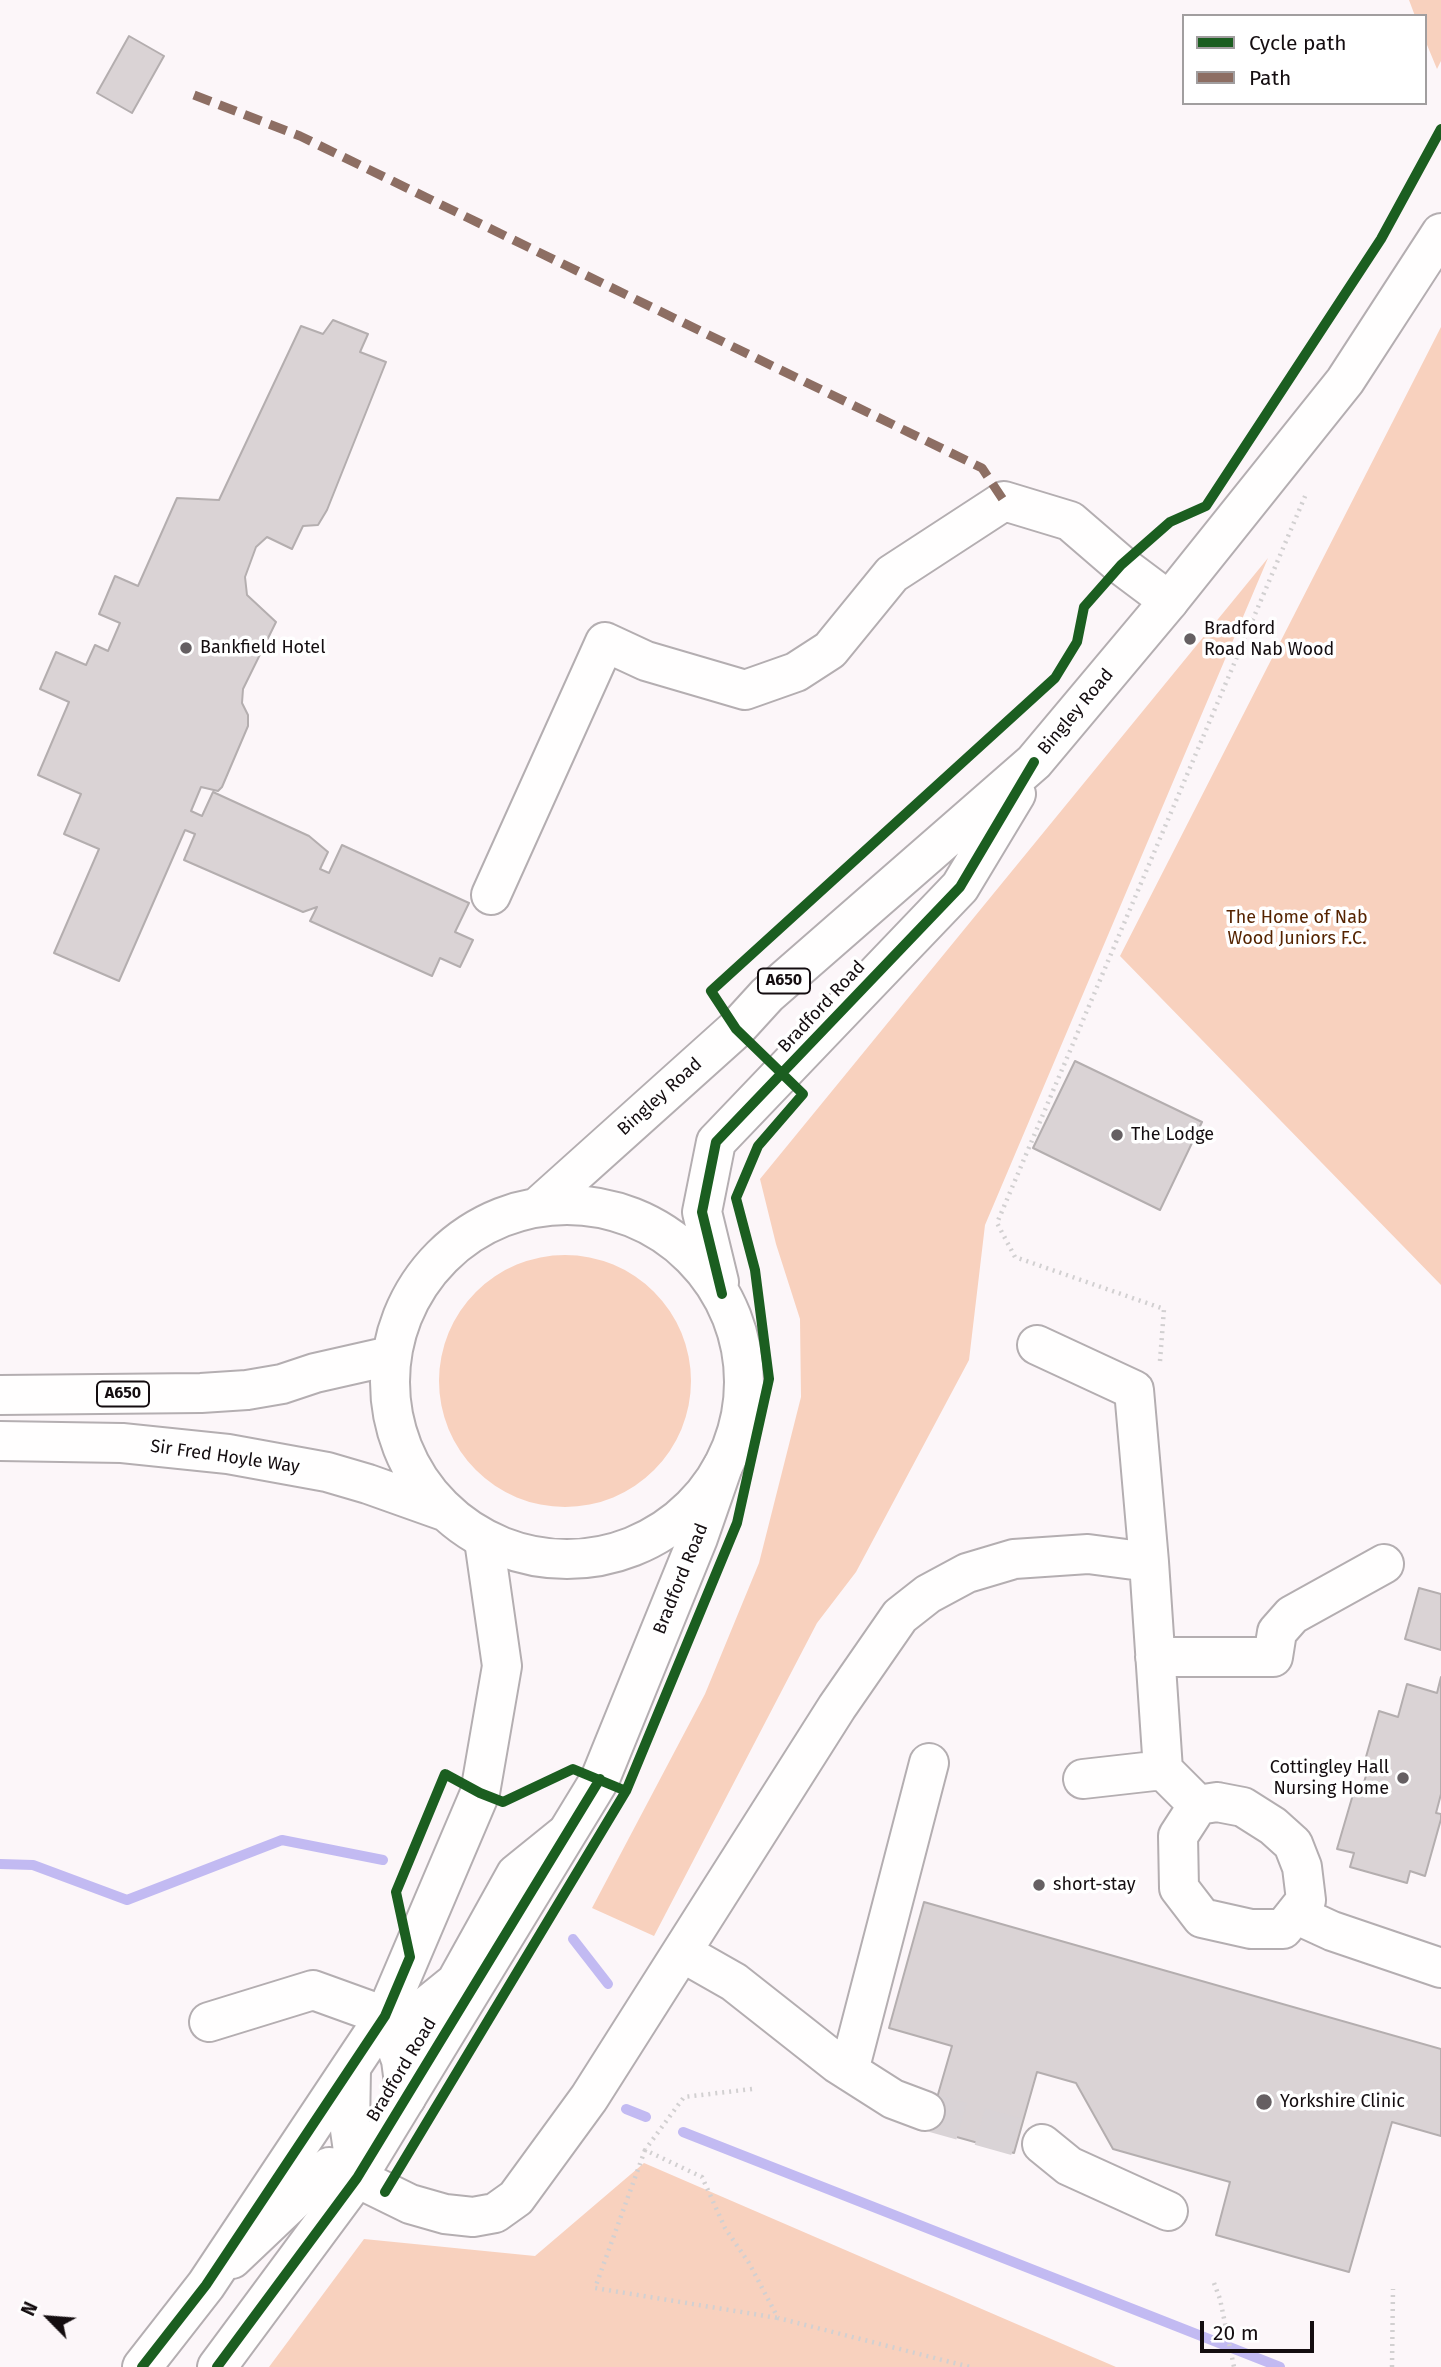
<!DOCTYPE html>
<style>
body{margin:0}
#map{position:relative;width:1441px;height:2367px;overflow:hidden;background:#fcf6f9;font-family:"Fira Sans",sans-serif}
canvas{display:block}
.legend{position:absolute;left:1182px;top:14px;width:245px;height:91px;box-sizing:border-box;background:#fff;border:2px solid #a19e9f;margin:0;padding:9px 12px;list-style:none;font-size:21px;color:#140d10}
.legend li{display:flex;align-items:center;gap:14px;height:35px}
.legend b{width:35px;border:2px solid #a19e9f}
.north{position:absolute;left:14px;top:2283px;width:70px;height:70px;-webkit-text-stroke:5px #fff;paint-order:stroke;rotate:295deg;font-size:19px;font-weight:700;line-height:28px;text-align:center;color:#140d10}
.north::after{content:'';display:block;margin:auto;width:24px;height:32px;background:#140d10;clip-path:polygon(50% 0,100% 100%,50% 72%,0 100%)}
.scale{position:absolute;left:1200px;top:2321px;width:114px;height:32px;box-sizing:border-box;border:4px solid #140d10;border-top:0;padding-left:9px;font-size:21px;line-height:24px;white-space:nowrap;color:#140d10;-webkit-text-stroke:5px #fff;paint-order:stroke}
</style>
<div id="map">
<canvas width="1441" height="2367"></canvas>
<ul class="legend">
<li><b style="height:9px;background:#1b5e20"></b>Cycle path</li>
<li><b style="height:9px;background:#8d6e63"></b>Path</li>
</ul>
<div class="north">N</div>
<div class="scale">20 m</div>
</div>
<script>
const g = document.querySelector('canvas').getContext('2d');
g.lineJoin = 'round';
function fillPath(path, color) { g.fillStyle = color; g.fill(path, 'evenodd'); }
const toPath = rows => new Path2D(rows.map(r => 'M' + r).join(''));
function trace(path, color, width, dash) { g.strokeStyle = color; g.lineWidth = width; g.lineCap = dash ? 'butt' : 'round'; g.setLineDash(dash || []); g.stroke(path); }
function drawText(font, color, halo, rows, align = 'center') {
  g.font = font + ' "Fira Sans",sans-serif'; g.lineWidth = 7; g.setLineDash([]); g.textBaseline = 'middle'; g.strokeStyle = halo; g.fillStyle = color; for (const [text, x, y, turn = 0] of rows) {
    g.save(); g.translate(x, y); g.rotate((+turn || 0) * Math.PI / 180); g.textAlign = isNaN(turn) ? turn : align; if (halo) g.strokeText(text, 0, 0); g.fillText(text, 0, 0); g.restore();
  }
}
const green = toPath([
 [1409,0,1441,0,1441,61,1437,69,1425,40,1425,16,1415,16],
 [1441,327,1441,1285,1120,956],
 [1268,558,985,1225,969,1360,856,1572,817,1623,654,1936,592,1908,705,1694,759,1563,801,1397,800,1319,776,1244,760,1179],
 '439 1381a126 126 0 1 1 252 0a126 126 0 1 1-252 0Z',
 [644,2163,1116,2367,269,2367,364,2239,535,2256]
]);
const stream = toPath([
 [0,1864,33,1865,127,1900,282,1840,383,1860],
 [573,1939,608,1984],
 [626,2109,646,2117],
 [683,2132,1280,2367]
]);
const building = toPath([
 [129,36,164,56,132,113,97,93,129,36],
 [333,320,368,334,360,352,386,362,327,510,318,525,303,526,292,549,267,537,256,547,245,577,247,595,276,622,243,689,242,703,248,715,248,726,222,787,218,791,201,787,191,811,202,816,213,792,309,836,328,852,320,869,329,873,342,845,469,903,455,932,473,940,460,967,440,958,432,976,310,921,317,907,303,912,184,860,195,834,185,830,119,981,54,953,99,849,64,834,81,794,38,775,69,702,40,689,56,652,86,665,95,645,108,651,120,623,99,614,115,576,138,586,177,498,219,500,301,326,323,334,333,320],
 [1075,1061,1202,1122,1160,1210,1033,1148,1075,1061],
 [1419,1588,1441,1594,1441,1650,1405,1639,1419,1588],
 [1441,1677,1441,1794,1436,1813,1441,1814,1441,1819,1425,1876,1410,1871,1407,1883,1350,1867,1354,1853,1337,1849,1354,1791,1361,1793,1369,1765,1364,1764,1379,1711,1398,1717,1407,1684,1437,1693,1441,1677],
 [924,1902,1441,2049,1441,2136,1392,2122,1349,2272,1216,2235,1230,2182,1113,2149,1076,2083,1037,2072,1014,2153,928,2129,952,2046,889,2028,924,1902]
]);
const minorTunnel = toPath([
 [925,2111,1042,2144]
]);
const path = toPath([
 [1160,1361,1164,1309,1015,1257,997,1223,1306,494],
 [752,2089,684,2097,645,2150,702,2177,725,2228,749,2263,778,2318,970,2367],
 [645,2150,595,2288,778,2318],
 [1214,2283,1220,2299,1234,2367],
 [1392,2367,1393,2289]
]);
const minor = toPath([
 [491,895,605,642,646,661,745,690,796,672,830,650,892,574,1004,501,1070,521,1121,565,1169,601],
 [1037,1345,1134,1390,1149,1562],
 [1155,1657,1273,1657,1277,1632,1292,1615,1384,1564],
 [1083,1779,1163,1770],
 [1217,1802,1243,1807,1273,1826,1293,1844,1302,1867,1306,1900,1283,1929,1251,1929,1202,1918,1179,1888,1178,1836,1198,1805,1217,1802],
 [1295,1914,1332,1931,1441,1968],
 [683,1953,734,1982,838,2064,893,2099,925,2111],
 [209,2022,313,1990,385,2016],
 [849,2071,929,1763],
 [406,2098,401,2060,385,2016,409,2020,456,1982,516,1874,563,1836],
 [1042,2144,1069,2166,1168,2211],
 [357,2178,410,2204,445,2214,473,2217,495,2213,516,2198,589,2098,837,1707,900,1616,928,1594,967,1573,1014,1559,1088,1554,1149,1562,1163,1770,1198,1805],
 [232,2259,329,2167,357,2178,350,2130,351,2068]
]);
const major = toPath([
 [142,2367,206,2285,385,2016,480,1793,502,1666,484,1540],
 [217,2367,357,2178,600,1779,698,1538,723,1466]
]);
const highway = toPath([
 [540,1205,736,1029,767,995,1034,762,1169,601,1345,381,1441,233],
 '390 1382a177 177 0 1 1 354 0a177 177 0 1 1-354 0Z',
 [719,1282,702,1212,716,1142,960,887,1016,794],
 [0,1395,201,1393,247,1390,282,1384,315,1373,390,1356],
 [0,1441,122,1443,228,1454,327,1472,368,1484,444,1511]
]);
const quiet = toPath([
 [194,95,300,136,982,468,1004,501]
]);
const cycleway = toPath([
 [722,1294,702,1212,716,1142,960,887,1034,762],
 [385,2192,626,1791],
 [142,2367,206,2285,385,2016,410,1957,396,1892,445,1774,480,1793,503,1802,573,1769,626,1791,737,1523,769,1379,755,1270,736,1198,758,1146,803,1094,736,1029,711,991,1055,678,1077,642,1084,607,1121,565,1170,522,1206,506,1381,239,1441,129],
 [217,2367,357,2178,600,1779]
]);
const markers = [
 [1190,639,7,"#655f62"],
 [186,648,7,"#655f62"],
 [1117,1135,7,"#655f62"],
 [1403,1778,7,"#655f62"],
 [1039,1885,7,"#655f62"],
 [1264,2102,9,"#655f62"]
];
const shields = [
 [784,981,52],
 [123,1394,52]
];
const shieldNames = [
 ["A650",784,981],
 ["A650",123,1394]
];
const poiNames = [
 ["Bradford",1204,629],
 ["Road Nab Wood",1204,650],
 ["Bankfield Hotel",200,648],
 ["The Lodge",1131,1135],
 ["Cottingley Hall",1389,1768,"right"],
 ["Nursing Home",1389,1789,"right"],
 ["short-stay",1053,1885],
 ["Yorkshire Clinic",1280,2102]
];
const streetNames = [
 ["Bingley Road",1076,712,-50],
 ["Bradford Road",822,1007,-47],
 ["Bingley Road",660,1097,-42],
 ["Sir Fred Hoyle Way",225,1457,8],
 ["Bradford Road",681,1579,-68],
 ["Bradford Road",402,2070,-59]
];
const parkNames = [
 ["The Home of Nab",1297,918],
 ["Wood Juniors F.C.",1297,939]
];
fillPath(green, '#f8d1be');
trace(stream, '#c2baf2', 10);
fillPath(building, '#dad3d5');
trace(building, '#b4aeaf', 2);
trace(minorTunnel, '#d9d3d6', 38, [38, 19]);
trace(minor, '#b4aeb1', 42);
trace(major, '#b4aeb1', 42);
trace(highway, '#b4aeb1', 42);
trace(path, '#d2d0d1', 4.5, [2, 5]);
trace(minor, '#fffefe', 38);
trace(major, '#fffefe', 38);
trace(highway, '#fffefe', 38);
trace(quiet, '#8d6e63', 9, [18, 9]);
trace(cycleway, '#1b5e20', 10);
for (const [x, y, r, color] of markers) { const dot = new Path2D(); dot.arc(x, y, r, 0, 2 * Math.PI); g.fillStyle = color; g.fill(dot); trace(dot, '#fff', 2.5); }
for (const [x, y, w] of shields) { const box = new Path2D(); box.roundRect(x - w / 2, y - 12.5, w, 25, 5); g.fillStyle = '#fff'; g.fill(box); trace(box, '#140d10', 2); }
drawText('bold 16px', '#140d10', null, shieldNames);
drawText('18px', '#140d10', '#fff', poiNames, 'left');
drawText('18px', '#140d10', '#fff', streetNames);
drawText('18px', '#552300', '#fff', parkNames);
</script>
